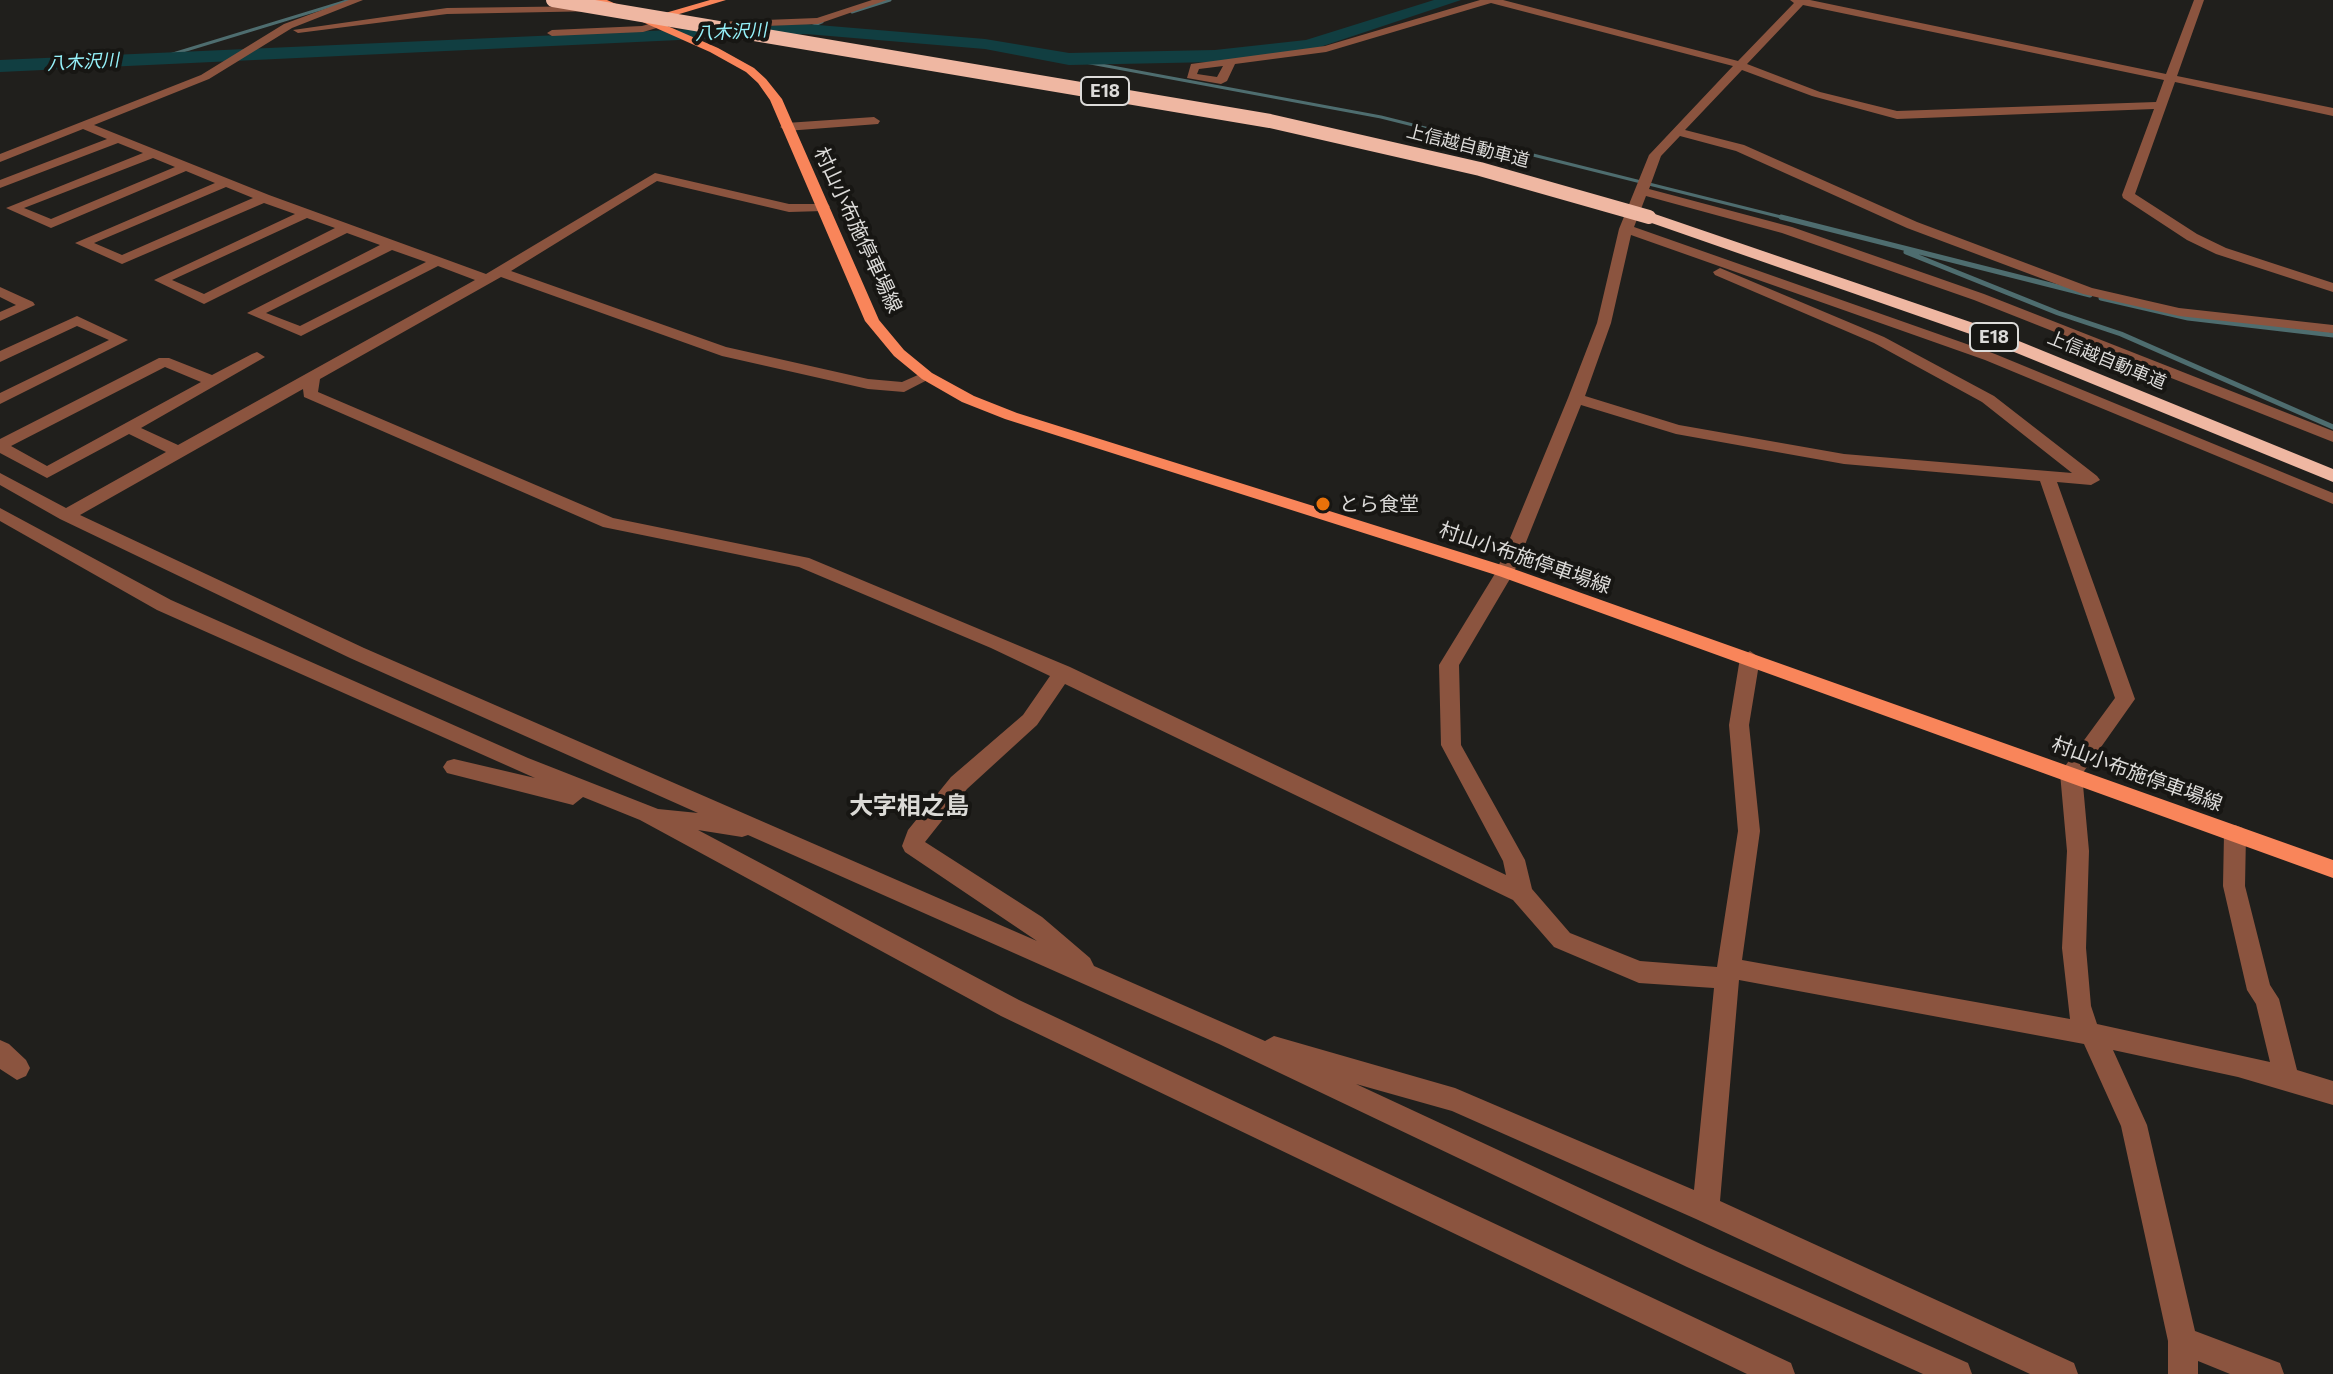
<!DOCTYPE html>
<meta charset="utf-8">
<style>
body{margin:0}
canvas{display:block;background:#201f1c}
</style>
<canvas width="2333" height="1374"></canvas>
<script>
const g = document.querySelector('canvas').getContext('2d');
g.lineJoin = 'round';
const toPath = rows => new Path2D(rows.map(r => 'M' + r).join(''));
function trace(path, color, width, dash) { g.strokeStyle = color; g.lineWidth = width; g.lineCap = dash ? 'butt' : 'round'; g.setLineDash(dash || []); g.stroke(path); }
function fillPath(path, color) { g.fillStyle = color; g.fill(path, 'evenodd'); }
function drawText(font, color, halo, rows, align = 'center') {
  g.font = font + ' Commissioner,"Noto Sans JP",sans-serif'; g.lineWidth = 8; g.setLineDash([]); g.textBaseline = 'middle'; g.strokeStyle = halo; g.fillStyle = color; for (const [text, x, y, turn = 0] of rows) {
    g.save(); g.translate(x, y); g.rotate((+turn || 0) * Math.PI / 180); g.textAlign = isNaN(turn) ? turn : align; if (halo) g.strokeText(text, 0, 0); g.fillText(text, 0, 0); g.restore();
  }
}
const streamFar1 = toPath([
 [852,12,890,0],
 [806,29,822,22],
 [1069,59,1381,117,1789,219],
 [150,61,350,0]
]);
const stream = toPath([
 [1781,217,2090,295],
 [1906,252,2058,313,2121,334,2333,427],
 [2101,298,2188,318,2333,335]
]);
const river = toPath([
 [1434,0,1461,0,1314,49,1215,62,1069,65,985,49,806,34,0,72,0,60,806,24,985,39,1069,53,1215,50,1306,40,1434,0]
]);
const minor = toPath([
 [349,0,363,0,292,28,209,79,94,125,269,195,486,274,655,173,789,204,828,204,830,207,823,211,789,212,657,181,511,271,726,347,868,379,902,382,927,371,935,376,904,392,868,389,722,356,501,277,320,379,318,392,613,518,809,558,1070,667,1506,875,1503,861,1441,745,1439,665,1496,572,1568,398,1597,323,1619,229,1649,155,1733,66,1491,3,1326,52,1235,64,1227,81,1221,84,1187,78,1191,64,1325,46,1480,0,1503,0,1738,61,1794,3,1790,0,1810,0,2166,74,2194,0,2204,0,2177,76,2333,108,2333,116,2175,82,2135,194,2197,234,2226,248,2333,283,2333,292,2216,254,2187,240,2123,198,2122,195,2154,109,1897,119,1812,96,1742,70,1685,130,1744,145,1917,222,2092,288,2179,308,2333,325,2333,333,2179,316,2083,294,1907,228,1736,151,1680,136,1661,156,1649,189,1792,227,1984,294,2333,431,2333,442,1974,300,1782,233,1646,196,1634,227,1995,354,2333,493,2333,504,1985,360,1631,235,1611,323,1585,396,1679,425,1844,454,2072,473,1982,402,1874,343,1715,275,1713,272,1720,268,1884,337,1994,396,2097,476,2100,480,2091,485,2057,482,2135,699,2082,774,2089,851,2086,948,2091,1006,2097,1024,2270,1062,2256,1004,2247,990,2223,886,2224,834,2227,828,2235,825,2243,828,2246,834,2245,886,2270,985,2279,999,2297,1070,2333,1081,2333,1105,2238,1077,2113,1050,2147,1125,2195,1331,2280,1363,2284,1374,2230,1374,2198,1361,2198,1374,2168,1374,2168,1341,2121,1126,2084,1044,1739,980,1720,1201,2074,1363,2078,1374,2030,1374,1696,1219,1452,1111,1356,1084,1707,1247,1968,1363,1972,1374,1923,1374,1687,1267,1219,1044,748,835,742,837,698,830,1019,1000,1791,1363,1795,1374,1747,1374,1001,1016,640,820,583,797,573,805,447,773,443,767,447,761,454,759,535,778,157,610,0,521,0,508,171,600,528,758,658,809,698,813,350,658,60,519,0,485,0,473,66,508,166,452,129,434,47,478,0,453,0,439,159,358,169,358,212,375,252,354,257,352,265,357,141,428,178,445,475,280,438,266,301,336,247,313,380,245,347,233,204,304,154,280,295,214,264,203,122,264,75,243,215,183,186,171,51,228,6,208,143,153,118,143,0,188,0,180,107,139,83,129,0,162,0,154,201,75,284,24,349,0],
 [1803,5,2164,80,2156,102,1897,111,1820,92,1747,64,1803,5],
 [1223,66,1217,77,1197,74,1199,69,1223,66],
 [153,158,175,167,51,219,24,208,153,158],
 [226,187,253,198,122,255,94,243,226,187],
 [307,218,335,228,204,294,172,280,307,218],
 [392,250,426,262,300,326,266,313,392,250],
 [165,367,201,382,47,466,11,446,165,367],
 [303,389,304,397,603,527,799,567,991,648,1050,676,1023,715,951,777,908,830,902,846,905,852,1037,941,364,648,80,515,303,389],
 [1581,405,1676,434,1844,464,2040,481,2115,698,2060,773,2067,851,2062,948,2070,1019,1742,960,1760,831,1749,725,1760,658,1750,651,1740,658,1729,725,1738,831,1717,967,1640,961,1570,933,1532,889,1525,860,1461,745,1459,665,1514,572,1581,405],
 [1065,684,1513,900,1554,947,1639,983,1714,988,1694,1190,1455,1088,1274,1036,1265,1041,1094,966,1090,958,1042,917,925,842,967,789,1037,725,1065,684],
 [872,0,887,0,818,24,714,28,709,25,714,22,817,18,872,0],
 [596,6,600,11,447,14,298,33,293,30,447,8,596,6],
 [656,22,660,23,660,27,643,32,552,36,547,33,552,30,642,26,656,22],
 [874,117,880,121,878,124,786,131,780,127,786,123,874,117],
 [0,287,33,302,35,305,0,321,0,312,16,305,0,297,0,287],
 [77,316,128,340,0,404,0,393,109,340,77,326,0,362,0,351,77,316],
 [0,1040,9,1044,26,1060,30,1068,26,1076,17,1080,0,1069,0,1040]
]);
const major = toPath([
 [593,0,607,0,648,18,710,0,726,0,656,21,718,48,754,68,766,79,782,99,879,320,904,350,932,373,974,396,1017,413,1511,568,2333,860,2333,878,1499,576,1005,419,962,402,922,379,894,356,865,321,770,100,758,83,746,72,710,52,593,0]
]);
const highway = toPath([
 [1649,212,1982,326,2333,469,2333,482,1970,334,1643,220,1641,217,1649,212]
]);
const highwayBridge = toPath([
 [553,0,1270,121,1480,169,1649,217]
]);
const markers = [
 [1323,504,8,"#e8710a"]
];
const farWaternames = [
 ["八木沢川",731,32,-3],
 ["八木沢川",83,62,-3]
];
const shields = [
 [1105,91,48],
 [1994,337,48]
];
const shieldNames = [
 ["E18",1105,91],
 ["E18",1994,337]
];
const farStreetnames = [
 ["上信越自動車道",1468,146,14],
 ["上信越自動車道",2107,360,22]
];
const streetNames = [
 ["村山小布施停車場線",858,230,65],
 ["村山小布施停車場線",1525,558,19],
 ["村山小布施停車場線",2137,774,20]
];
const poiNames = [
 ["とら食堂",1339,504]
];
const quarterNames = [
 ["大字相之島",909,806]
];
trace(streamFar1, '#4e6d6f', 3);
trace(stream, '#4e6d6f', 5);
fillPath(river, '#113e41');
fillPath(minor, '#8b543f');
fillPath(major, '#f9855a');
fillPath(highway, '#efb7a2');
trace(highwayBridge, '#efb7a2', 14);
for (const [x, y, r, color] of markers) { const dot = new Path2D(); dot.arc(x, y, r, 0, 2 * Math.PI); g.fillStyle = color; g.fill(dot); trace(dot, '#171613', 3); }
drawText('italic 18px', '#96f3fb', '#171613', farWaternames);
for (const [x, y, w] of shields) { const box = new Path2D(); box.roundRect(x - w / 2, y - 14, w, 28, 6); g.fillStyle = '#171613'; g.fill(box); trace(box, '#dcdbd9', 2); }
drawText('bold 18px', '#dcdbd9', null, shieldNames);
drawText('18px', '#dcdbd9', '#171613', farStreetnames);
drawText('20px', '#dcdbd9', '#171613', streetNames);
drawText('20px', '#dcdbd9', '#171613', poiNames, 'left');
drawText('bold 24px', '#dbdad6', '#171613', quarterNames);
</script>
